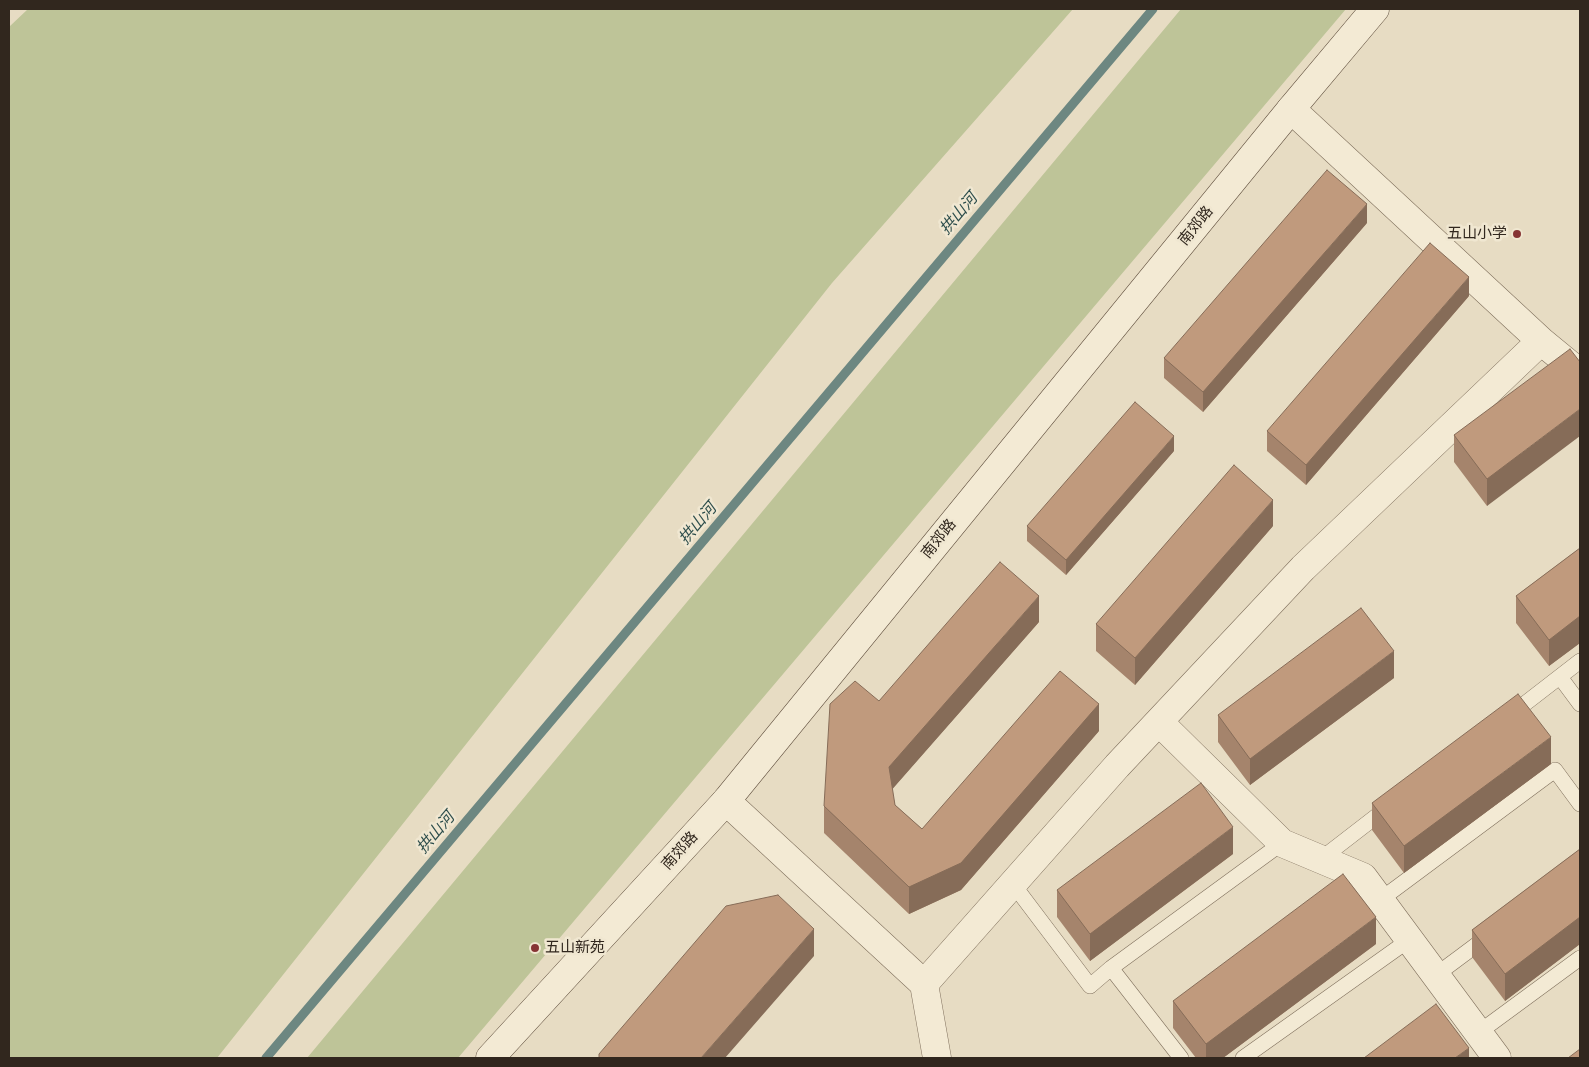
<!DOCTYPE html>
<meta charset="utf-8">
<style>
body{margin:0}
#map{position:relative;width:1589px;height:1067px;overflow:hidden;background:#e7dcc3;font-family:"Noto Serif",serif}
canvas{display:block}
.frame{position:absolute;inset:0;border:10px solid #31271e;pointer-events:none}
</style>
<div id="map">
<canvas width="1589" height="1067"></canvas>
<div class="frame"></div>
</div>
<script>
const g = document.querySelector('canvas').getContext('2d');
g.lineJoin = 'round';
function fillPath(path, color) { g.fillStyle = color; g.fill(path, 'evenodd'); }
const toPath = rows => new Path2D(rows.map(r => 'M' + r).join(''));
function trace(path, color, width, dash) { g.strokeStyle = color; g.lineWidth = width; g.lineCap = dash ? 'butt' : 'round'; g.setLineDash(dash || []); g.stroke(path); }
function drawText(font, color, halo, rows, align = 'center') {
  g.font = font + ' "Noto Serif","Noto Sans SC",serif'; g.lineWidth = 5; g.setLineDash([]); g.textBaseline = 'middle'; g.strokeStyle = halo; g.fillStyle = color; for (const [text, x, y, turn = 0] of rows) {
    g.save(); g.translate(x, y); g.rotate((+turn || 0) * Math.PI / 180); g.textAlign = isNaN(turn) ? turn : align; if (halo) g.strokeText(text, 0, 0); g.fillText(text, 0, 0); g.restore();
  }
}
const green = toPath([
 [28,9,1073,9,832,283,217,1058,9,1058,9,27],
 [1181,9,1346,9,458,1058,307,1058]
]);
const stream = toPath([
 [266,1058,1153,9]
]);
const lane = toPath([
 [1560,677,1580,704],
 [1509,716,1580,661],
 [1321,859,1387,808],
 [1013,884,1090,986,1111,968,1181,1058],
 [1380,900,1555,770,1580,804],
 [1111,968,1282,843],
 [1436,975,1487,937],
 [1478,1033,1580,958],
 [1243,1058,1409,940]
]);
const street = toPath([
 [1291,109,1541,341],
 [1159,722,1282,843,1363,877,1497,1058],
 [726,801,924,984,937,1058],
 [924,984,1117,766,1303,568,1541,341,1580,373]
]);
const secondary = toPath([
 [490,1058,726,801,1291,109,1375,9]
]);
const wall = toPath([
 [1367,223,1203,412,1164,378,1164,358],
 [1469,296,1306,485,1267,451,1267,431],
 [1580,362,1487,506,1454,462,1454,435],
 [1174,451,1066,575,1027,541,1027,526],
 [1273,526,1135,685,1096,651,1096,624],
 [1580,548,1580,643,1549,666,1516,623,1516,596],
 [1039,622,892,789,895,805,922,829,1099,731,961,890,909,914,824,833,824,806,879,701],
 [1394,678,1250,785,1218,742,1218,715],
 [1551,764,1404,873,1372,830,1372,803],
 [1580,849,1580,944,1505,1001,1472,957,1472,930],
 [1233,854,1090,961,1057,917,1057,890],
 [1376,944,1223,1058,1196,1058,1173,1028,1173,1001]
]);
const shadedWall = toPath([
 [1367,204,1367,223,1203,412,1203,392],
 [1469,277,1469,296,1306,485,1306,465],
 [1580,409,1580,436,1487,506,1487,479],
 [1174,436,1174,451,1066,575,1066,560],
 [1273,500,1273,526,1135,685,1135,658],
 [1039,596,1039,622,889,793,889,767],
 [1580,616,1580,643,1549,666,1549,640],
 [1394,651,1394,678,1250,785,1250,759],
 [1099,704,1099,731,961,890,909,914,909,887],
 [1551,737,1551,764,1404,873,1404,846],
 [1233,827,1233,854,1090,961,1090,934],
 [1376,917,1376,944,1223,1058,1206,1058,1206,1044],
 [1580,917,1580,944,1505,1001,1505,974],
 [814,929,814,956,725,1058,701,1058],
 [1469,1048,1469,1058,1455,1058]
]);
const building = toPath([
 [1327,170,1367,204,1203,392,1164,358,1327,170],
 [1430,243,1469,277,1306,465,1267,431,1430,243],
 [1570,349,1580,362,1580,409,1487,479,1454,435,1570,349],
 [1135,402,1174,436,1066,560,1027,526,1135,402],
 [1234,465,1273,500,1135,658,1096,624,1234,465],
 [1580,548,1580,616,1549,640,1516,596,1580,548],
 [1000,562,1039,596,889,767,895,805,922,829,1060,671,1099,704,961,863,909,887,824,806,830,704,855,681,879,701,1000,562],
 [1361,608,1394,651,1250,759,1218,715,1361,608],
 [1518,694,1551,737,1404,846,1372,803,1518,694],
 [1201,783,1233,827,1090,934,1057,890,1201,783],
 [1580,849,1580,917,1505,974,1472,930,1580,849],
 [1343,874,1376,917,1206,1044,1173,1001,1343,874],
 [778,895,814,929,701,1058,599,1058,599,1054,726,906,778,895],
 [1436,1004,1469,1048,1455,1058,1364,1058,1436,1004],
 [1580,1049,1580,1058,1568,1058,1580,1049]
]);
const markers = [
 [1517,234,5,"#863434"],
 [535,948,5,"#863434"]
];
const streetNames = [
 ["南郊路",1196,226,-51],
 ["南郊路",939,539,-51],
 ["南郊路",680,851,-48]
];
const poiNames = [
 ["五山小学",1507,234],
 ["五山新苑",545,948,"left"]
];
const waterNames = [
 ["拱山河",959,214,-50],
 ["拱山河",698,524,-50],
 ["拱山河",436,833,-50]
];
fillPath(green, '#bec498');
trace(stream, '#6d8781', 9);
trace(lane, '#7f6f5c', 16);
trace(street, '#7f6f5c', 29);
trace(secondary, '#61503f', 29);
trace(lane, '#f3ead4', 15);
trace(street, '#f3ead4', 28);
trace(secondary, '#f3ead4', 28);
fillPath(wall, '#a5846c');
fillPath(shadedWall, '#866c58');
fillPath(building, '#c09a7d');
trace(building, '#866c58', 1);
for (const [x, y, r, color] of markers) { const dot = new Path2D(); dot.arc(x, y, r, 0, 2 * Math.PI); g.fillStyle = color; g.fill(dot); trace(dot, '#f0e7d1', 2); }
drawText('15px', '#31271e', '#f0e7d1', streetNames);
drawText('15px', '#31271e', '#f0e7d1', poiNames, 'right');
drawText('italic 16px', '#2f4f4d', '#f0e7d1', waterNames);
</script>
